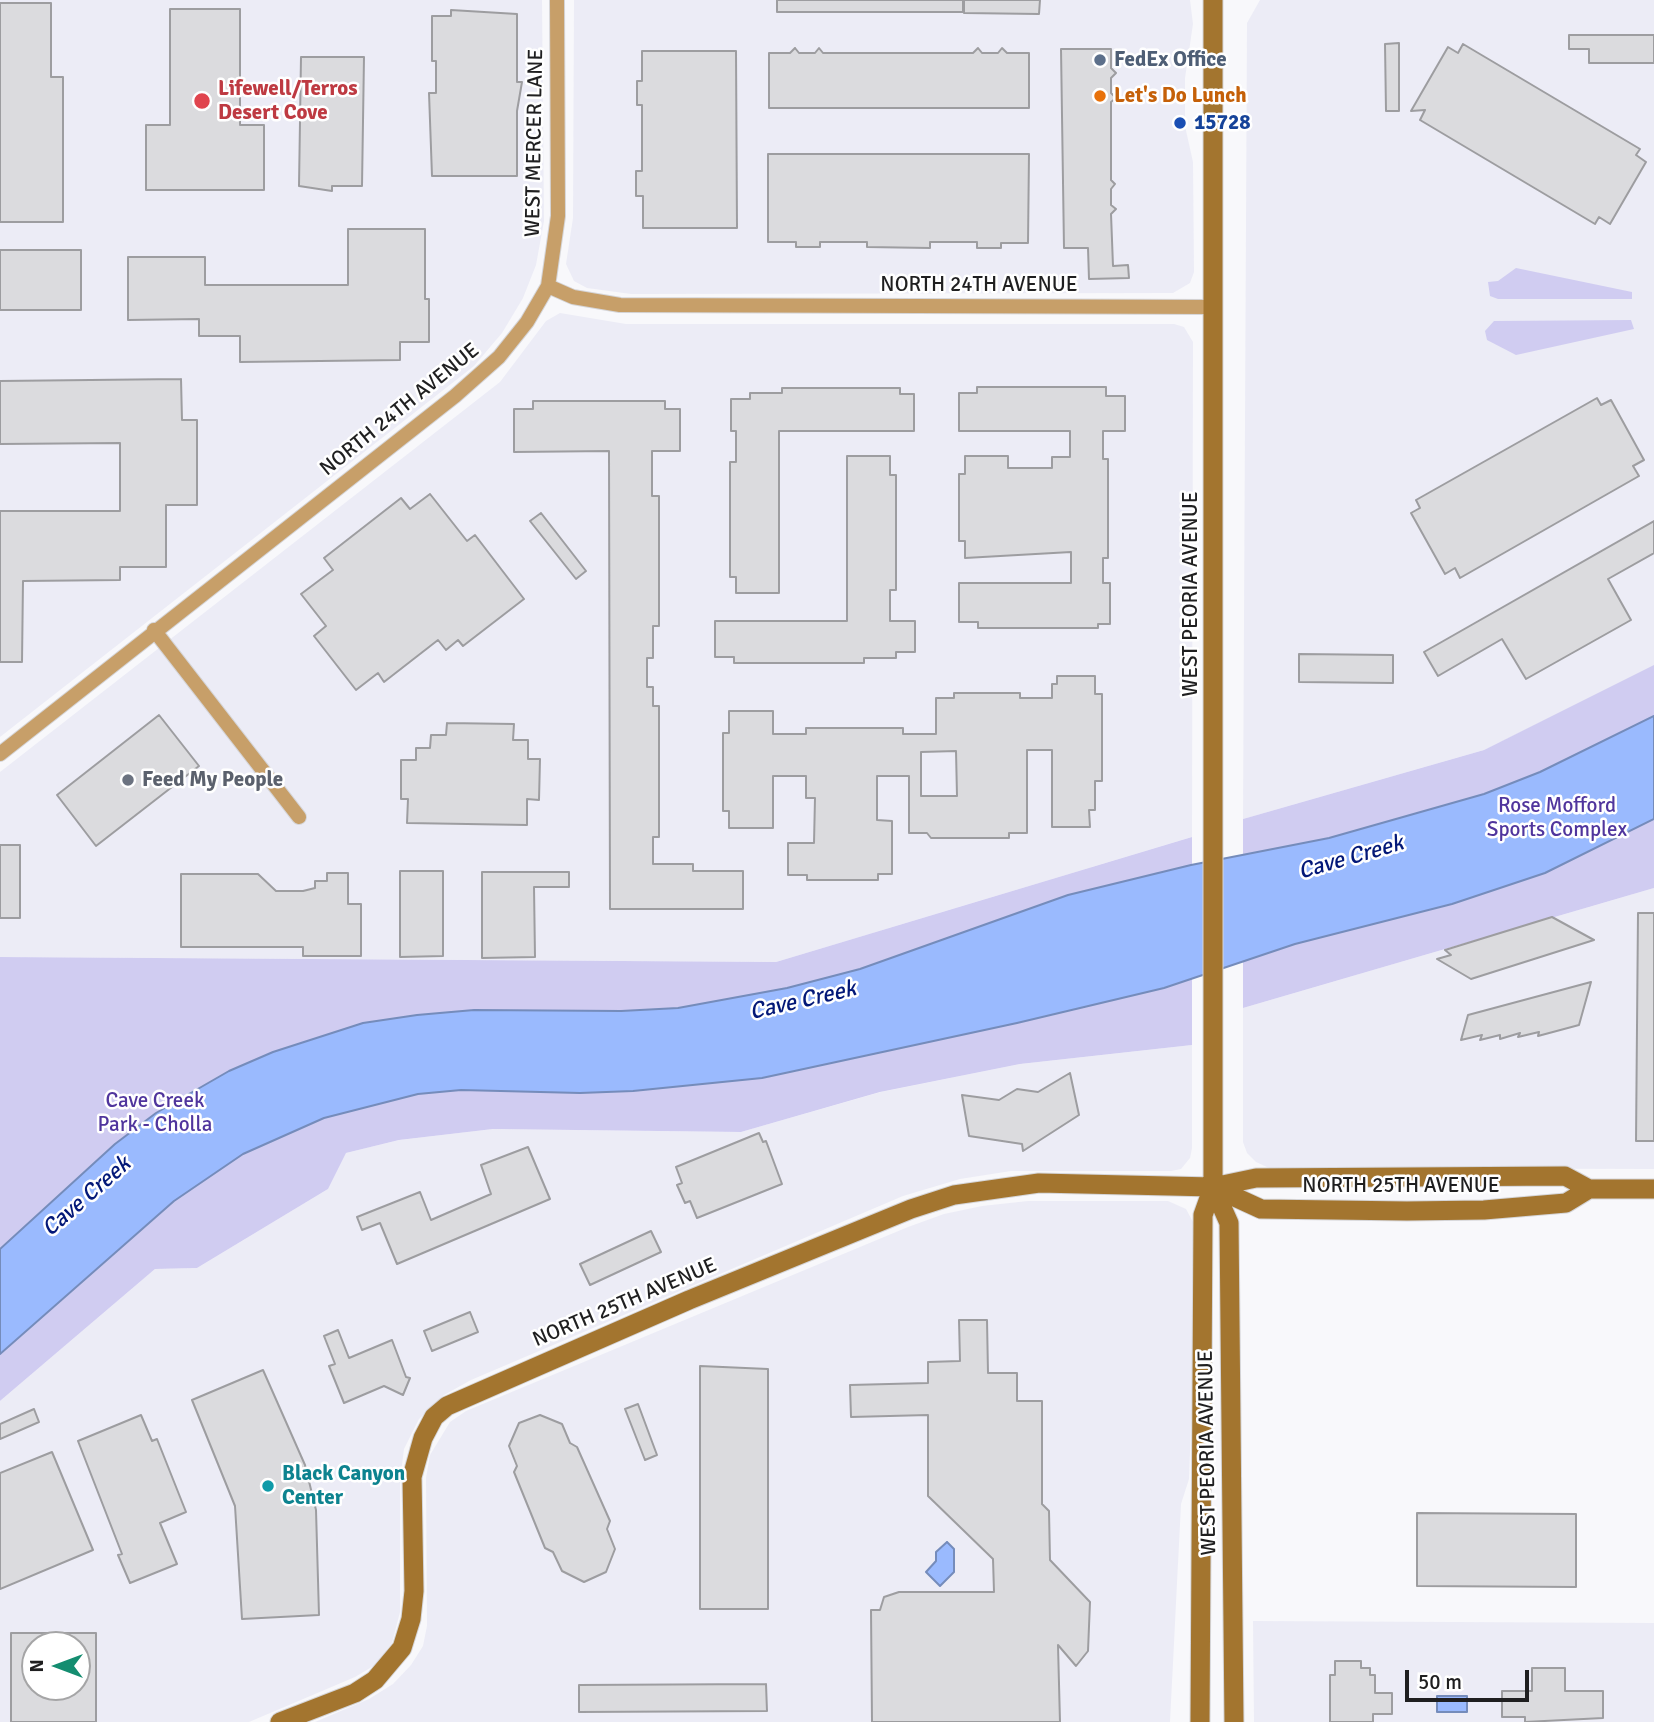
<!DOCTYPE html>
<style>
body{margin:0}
#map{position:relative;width:1654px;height:1722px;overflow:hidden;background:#f8f8fb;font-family:Signika,sans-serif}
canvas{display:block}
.north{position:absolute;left:21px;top:1631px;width:70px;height:70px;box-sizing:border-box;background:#fff;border:2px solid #a5a5a6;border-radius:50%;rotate:270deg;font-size:19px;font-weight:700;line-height:28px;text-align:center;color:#1f1f20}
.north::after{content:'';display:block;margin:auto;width:24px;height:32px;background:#148d70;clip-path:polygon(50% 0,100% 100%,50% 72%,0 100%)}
.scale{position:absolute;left:1405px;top:1670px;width:124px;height:32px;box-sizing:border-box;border:4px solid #1f1f20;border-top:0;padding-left:9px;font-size:21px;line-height:24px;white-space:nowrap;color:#1f1f20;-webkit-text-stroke:5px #fff;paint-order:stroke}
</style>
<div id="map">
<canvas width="1654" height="1722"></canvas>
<div class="north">N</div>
<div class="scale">50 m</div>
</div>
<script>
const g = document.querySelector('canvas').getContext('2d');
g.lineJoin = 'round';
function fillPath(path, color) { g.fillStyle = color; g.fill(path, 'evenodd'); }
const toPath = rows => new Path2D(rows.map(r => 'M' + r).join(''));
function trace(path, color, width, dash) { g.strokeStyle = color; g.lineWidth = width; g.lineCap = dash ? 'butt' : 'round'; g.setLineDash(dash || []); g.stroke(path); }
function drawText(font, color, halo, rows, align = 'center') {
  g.font = font + ' Signika,sans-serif'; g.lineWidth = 5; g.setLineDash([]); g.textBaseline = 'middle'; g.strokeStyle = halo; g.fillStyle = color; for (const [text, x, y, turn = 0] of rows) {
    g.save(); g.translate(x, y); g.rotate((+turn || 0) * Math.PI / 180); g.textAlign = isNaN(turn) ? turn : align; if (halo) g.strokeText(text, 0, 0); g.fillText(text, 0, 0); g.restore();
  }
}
const built = toPath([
 [0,0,542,0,544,221,536,265,523,298,502,333,474,366,0,737],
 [574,0,1190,0,1193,24,1185,78,1185,126,1193,162,1194,272,1190,283,1173,293,631,294,587,288,574,281,566,264,573,218],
 [1260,0,1654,0,1654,667,1484,750,1243,819,1247,23],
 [560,313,626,324,1174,324,1184,327,1193,342,1192,837,776,962,0,957,0,772,500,382,546,321],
 [1654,888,1654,1169,1269,1168,1256,1162,1247,1153,1243,1142,1243,1008],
 [1192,1045,1192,1148,1190,1158,1181,1169,1171,1171,1011,1171,960,1179,903,1196,471,1380,444,1395,419,1419,404,1449,400,1481,400,1612,392,1643,375,1665,355,1677,249,1722,0,1722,0,1401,155,1269,197,1268,328,1189,346,1153,399,1140,493,1129,741,1132,881,1092,1020,1064],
 [35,1645,77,1645,77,1687,35,1687],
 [1028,1201,1168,1201,1186,1209,1193,1222,1194,1343,1189,1479,1181,1504,1170,1722,315,1722,369,1699,393,1684,411,1665,423,1646,427,1626,426,1478,430,1455,450,1422,466,1411,908,1227,944,1214,982,1206],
 [1253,1621,1654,1623,1654,1722,1254,1722]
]);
const green = toPath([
 [1516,268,1632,292,1632,299,1498,299,1490,296,1488,282,1498,281],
 [1631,320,1634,329,1516,355,1487,340,1485,331,1494,321],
 [1654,665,1654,888,1243,1008,1243,819,1484,750],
 [1192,837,1192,1045,1020,1064,880,1092,741,1132,493,1129,399,1140,346,1153,328,1189,197,1268,155,1269,0,1401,0,957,776,962]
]);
const water = toPath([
 [1654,716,1654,819,1545,873,1452,904,1295,944,1164,988,1017,1023,762,1078,633,1091,580,1093,461,1090,418,1094,324,1118,243,1154,174,1201,0,1354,0,1249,115,1144,156,1113,229,1071,273,1052,363,1023,417,1015,474,1010,621,1011,678,1008,787,988,860,969,1068,895,1191,865,1329,838,1484,794,1540,772,1654,716],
 [947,1542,954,1549,954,1572,940,1586,926,1572,936,1561,936,1552,947,1542],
 [1437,1696,1467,1696,1467,1712,1437,1712,1437,1696]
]);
const building = toPath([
 [777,0,963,0,963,12,777,12,777,0],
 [964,0,1040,0,1039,14,964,13,964,0],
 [0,3,51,3,51,77,63,77,63,222,0,222,0,3],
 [170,9,240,9,240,125,264,125,264,190,146,190,146,125,170,125,170,9],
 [451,10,517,14,517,82,522,82,517,111,517,176,432,176,429,93,436,93,436,61,432,61,432,16,451,16,451,10],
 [1569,35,1654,35,1654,63,1589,63,1589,49,1569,49,1569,35],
 [1399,43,1399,111,1386,111,1385,44,1399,43],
 [1463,44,1640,149,1636,155,1646,162,1610,224,1599,217,1595,224,1420,120,1425,110,1411,111,1448,47,1458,53,1463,44],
 [795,48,799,53,815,53,819,48,823,53,973,53,978,48,982,53,998,53,1002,48,1007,53,1029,53,1029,108,769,108,769,53,790,53,795,48],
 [1061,49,1111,49,1111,68,1116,73,1111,78,1111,93,1116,98,1111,102,1111,180,1115,184,1111,189,1111,205,1116,209,1111,214,1113,266,1128,265,1129,278,1089,279,1088,248,1064,248,1061,49],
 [642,51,736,51,737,228,643,228,643,196,636,196,636,171,642,171,642,105,637,105,637,81,642,81,642,51],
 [301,57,364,57,362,186,332,186,332,191,299,186,301,57],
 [768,154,1029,154,1028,243,1001,243,1001,248,977,248,977,242,930,242,930,248,867,247,867,242,820,242,820,247,796,247,796,242,768,242,768,154],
 [348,229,425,229,425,299,429,299,429,342,400,342,400,360,240,362,240,336,199,336,199,319,128,320,128,257,205,257,205,285,348,285,348,229],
 [0,250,81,250,81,310,0,310,0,250],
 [181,379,182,420,197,420,197,505,166,505,166,567,120,567,120,580,23,581,22,662,0,662,0,511,120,511,120,443,0,444,0,381,181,379],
 [977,387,1106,387,1106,396,1125,396,1125,431,1103,431,1103,459,1108,459,1108,558,1103,558,1103,583,1110,583,1110,624,1098,624,1098,628,978,628,978,622,959,622,959,583,1071,583,1071,552,965,558,965,541,959,541,959,474,965,474,965,456,1008,456,1008,468,1052,468,1052,457,1070,457,1070,431,959,431,959,393,977,393,977,387],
 [782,388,900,388,900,394,914,394,914,431,779,431,779,593,736,593,736,577,730,577,730,462,736,462,736,431,731,431,731,399,750,399,750,393,782,393,782,388],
 [1597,398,1601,405,1611,400,1644,460,1633,466,1639,476,1460,578,1455,568,1445,574,1411,513,1420,508,1416,500,1597,398],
 [533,401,665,401,665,409,680,409,680,451,652,451,652,496,659,496,659,626,653,626,653,658,647,658,647,687,653,687,653,706,659,706,659,837,653,837,653,864,693,864,693,871,743,871,743,909,610,909,609,451,514,452,514,409,533,409,533,401],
 [847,456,890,456,890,475,896,475,896,590,890,590,890,621,915,621,915,652,896,652,896,658,864,658,864,663,734,663,734,657,715,657,715,621,847,621,847,456],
 [430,494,467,541,475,535,524,599,463,646,458,640,446,650,438,640,384,682,378,673,356,690,314,636,326,626,301,594,333,570,324,558,401,498,410,509,430,494],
 [541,513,586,571,576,579,530,521,541,513],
 [1654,521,1654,553,1608,579,1631,620,1526,679,1502,639,1438,676,1424,652,1654,521],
 [1299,654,1393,655,1393,683,1299,682,1299,654],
 [1057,676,1095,676,1095,694,1102,694,1102,781,1095,781,1095,810,1089,810,1090,827,1052,827,1052,750,1027,750,1027,833,1009,833,1009,838,931,838,927,833,909,833,909,776,877,776,877,820,892,821,892,874,878,874,878,880,807,880,807,875,788,875,788,843,814,843,815,798,806,798,806,776,773,776,773,828,729,828,729,811,723,811,723,733,729,733,729,711,773,711,773,734,806,734,806,728,903,728,903,734,936,734,936,698,954,698,954,693,1020,693,1020,698,1052,698,1052,684,1057,684,1057,676],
 [956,751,957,796,921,796,921,752,956,751],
 [159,715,199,766,96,846,57,795,159,715],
 [447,723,514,724,513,740,528,740,528,759,540,759,539,800,527,799,527,825,407,823,408,799,401,799,401,760,416,760,416,748,430,748,431,735,446,735,447,723],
 [0,845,20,845,20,918,0,918,0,845],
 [400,871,443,871,443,956,400,957,400,871],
 [482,872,569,872,569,887,534,887,535,957,482,958,482,872],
 [327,873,348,873,348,904,361,904,361,956,303,956,303,947,181,947,181,874,258,874,276,891,303,891,315,888,315,881,327,881,327,873],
 [1638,913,1654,913,1654,1141,1636,1141,1638,913],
 [1552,917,1594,940,1471,979,1437,959,1451,955,1445,950,1552,917],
 [1591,982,1579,1025,1538,1036,1539,1032,1518,1037,1520,1033,1500,1039,1500,1035,1480,1040,1482,1035,1461,1040,1468,1015,1591,982],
 [1070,1073,1079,1115,1023,1151,1022,1144,969,1136,962,1095,999,1100,1017,1089,1038,1092,1070,1073],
 [759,1133,763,1142,766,1141,782,1184,697,1218,690,1201,685,1203,677,1185,682,1183,676,1167,759,1133],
 [528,1147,550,1199,397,1264,380,1223,362,1230,357,1217,420,1192,431,1220,491,1194,481,1165,528,1147],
 [651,1231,661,1252,590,1285,580,1264,651,1231],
 [470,1312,478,1332,432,1351,424,1331,470,1312],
 [959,1320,987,1320,988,1373,1017,1373,1017,1401,1042,1401,1042,1504,1049,1511,1050,1560,1090,1602,1088,1651,1076,1666,1058,1645,1060,1722,872,1722,871,1610,880,1610,884,1597,899,1592,994,1592,993,1559,928,1496,928,1415,851,1417,850,1385,928,1383,928,1362,960,1361,959,1320],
 [338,1330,349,1358,392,1340,406,1377,410,1378,403,1395,384,1386,344,1403,329,1366,335,1364,324,1336,338,1330],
 [700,1366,768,1369,768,1609,700,1609,700,1366],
 [263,1370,305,1465,316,1510,319,1615,242,1619,235,1506,192,1400,263,1370],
 [638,1404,657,1455,645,1460,625,1409,638,1404],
 [34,1409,39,1422,0,1439,0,1424,34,1409],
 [141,1415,152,1441,157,1439,186,1512,160,1523,177,1564,130,1583,118,1555,122,1554,78,1441,141,1415],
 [540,1415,562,1424,570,1443,577,1447,610,1521,607,1529,615,1549,606,1572,584,1582,562,1571,553,1552,545,1548,514,1472,517,1466,509,1446,519,1423,540,1415],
 [52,1452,93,1550,0,1589,0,1473,52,1452],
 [1417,1513,1576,1514,1576,1587,1417,1586,1417,1513],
 [11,1633,96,1633,96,1722,11,1722,11,1633],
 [35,1645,77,1645,77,1687,35,1687,35,1645],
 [1335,1661,1361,1661,1361,1668,1370,1668,1370,1675,1375,1675,1375,1693,1392,1693,1392,1714,1373,1714,1373,1722,1330,1722,1330,1675,1335,1675,1335,1661],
 [1532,1668,1565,1668,1565,1691,1603,1691,1603,1718,1525,1722,1525,1717,1502,1717,1502,1691,1532,1691,1532,1668],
 [766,1684,767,1711,579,1712,579,1685,766,1684]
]);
const street = toPath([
 [548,286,573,297,620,305,1212,307],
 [154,630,299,817],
 [0,754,455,396,499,357,527,322,548,286,558,216,557,0]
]);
const secondary = toPath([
 [1213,1187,1229,1223,1234,1722],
 [1213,1187,1261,1209,1407,1211,1484,1210,1566,1203,1589,1189],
 [280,1722,355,1693,375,1680,402,1648,411,1619,414,1591,412,1477,423,1438,434,1417,447,1406,689,1300,911,1209,954,1195,1039,1183,1213,1187,1256,1178,1565,1176,1589,1189,1654,1189],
 [1200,1722,1203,1215,1213,1187,1213,0]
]);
const markers = [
 [1100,60,7,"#5c6f8a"],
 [1100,96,7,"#e8710a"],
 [202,101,9,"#e0444e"],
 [1180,123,7,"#1a4fb4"],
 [128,780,7,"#6b7280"],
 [268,1486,7,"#0f9aa8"]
];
const serviceNames = [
 ["FedEx Office",1114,60]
];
const healthNames = [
 ["Lifewell/Terros",218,89],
 ["Desert Cove",218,113]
];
const foodNames = [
 ["Let's Do Lunch",1114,96]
];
const transitNames = [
 ["15728",1194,123]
];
const streetNames = [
 ["WEST MERCER LANE",535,143,-89],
 ["NORTH 24TH AVENUE",979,285],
 ["NORTH 24TH AVENUE",400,410,-39],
 ["WEST PEORIA AVENUE",1191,594,-90],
 ["NORTH 25TH AVENUE",1401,1186],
 ["NORTH 25TH AVENUE",625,1303,-23],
 ["WEST PEORIA AVENUE",1208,1453,-91]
];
const worshipNames = [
 ["Feed My People",142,780]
];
const parkNames = [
 ["Rose Mofford",1557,806],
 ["Sports Complex",1557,830],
 ["Cave Creek",155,1101],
 ["Park - Cholla",155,1125]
];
const cultureNames = [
 ["Black Canyon",282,1474],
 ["Center",282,1498]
];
const waterNames = [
 ["Cave Creek",1351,858,-16],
 ["Cave Creek",803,1001,-13],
 ["Cave Creek",87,1197,-41]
];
fillPath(built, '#ececf6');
fillPath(green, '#d0ccf1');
fillPath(water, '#9abafe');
trace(water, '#758cbb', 2);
fillPath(building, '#dbdbde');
trace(building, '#9d9da0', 2);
trace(street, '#d5d5d8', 16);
trace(secondary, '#d5d5d8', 21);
trace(street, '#c79f69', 14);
trace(secondary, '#a3752f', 19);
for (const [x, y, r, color] of markers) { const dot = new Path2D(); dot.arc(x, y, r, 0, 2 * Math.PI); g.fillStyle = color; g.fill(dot); trace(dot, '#fff', 2.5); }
drawText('bold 21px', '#4e5e75', '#fff', serviceNames, 'left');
drawText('bold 21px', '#be3a42', '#fff', healthNames, 'left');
drawText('bold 21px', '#c56008', '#fff', foodNames, 'left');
drawText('bold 21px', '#164399', '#fff', transitNames, 'left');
drawText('21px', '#1f1f20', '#fff', streetNames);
drawText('bold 21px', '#5b616d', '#fff', worshipNames, 'left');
drawText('21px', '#50359d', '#fff', parkNames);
drawText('bold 21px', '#0d838f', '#fff', cultureNames, 'left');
drawText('italic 23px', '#031878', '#fff', waterNames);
</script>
